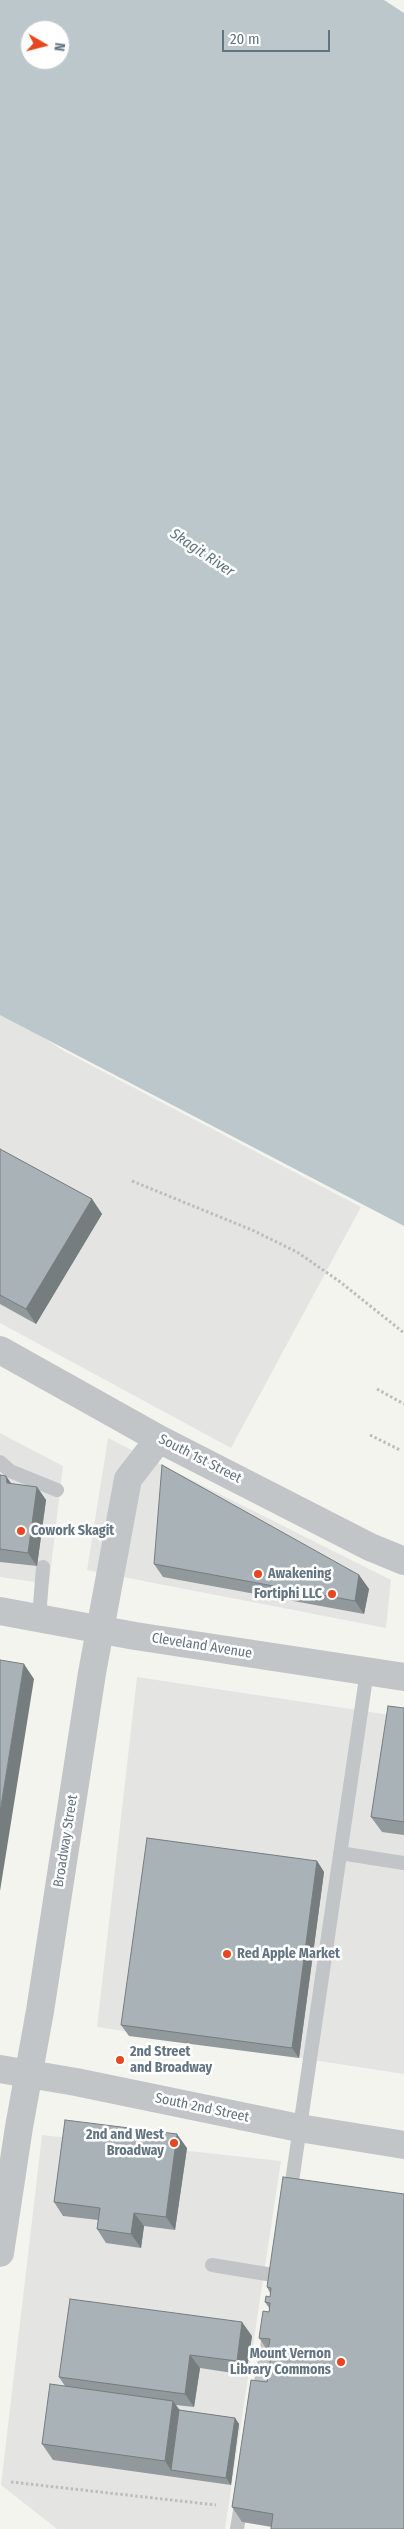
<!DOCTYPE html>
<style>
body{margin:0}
#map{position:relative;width:404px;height:2529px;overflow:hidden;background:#f4f4ef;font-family:"Fira Sans Condensed",sans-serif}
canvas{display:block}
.north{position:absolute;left:20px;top:20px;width:50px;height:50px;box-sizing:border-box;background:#fff;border:1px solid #c0c7cd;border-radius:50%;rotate:98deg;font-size:14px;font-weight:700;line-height:20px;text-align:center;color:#627481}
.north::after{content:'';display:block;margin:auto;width:18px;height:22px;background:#e6471e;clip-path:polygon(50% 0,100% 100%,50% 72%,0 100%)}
.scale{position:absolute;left:222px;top:30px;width:108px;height:22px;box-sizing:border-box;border:2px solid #627481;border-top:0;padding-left:6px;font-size:15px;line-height:18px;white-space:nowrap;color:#627481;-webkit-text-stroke:4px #fff;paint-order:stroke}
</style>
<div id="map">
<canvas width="404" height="2529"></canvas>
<div class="north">N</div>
<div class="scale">20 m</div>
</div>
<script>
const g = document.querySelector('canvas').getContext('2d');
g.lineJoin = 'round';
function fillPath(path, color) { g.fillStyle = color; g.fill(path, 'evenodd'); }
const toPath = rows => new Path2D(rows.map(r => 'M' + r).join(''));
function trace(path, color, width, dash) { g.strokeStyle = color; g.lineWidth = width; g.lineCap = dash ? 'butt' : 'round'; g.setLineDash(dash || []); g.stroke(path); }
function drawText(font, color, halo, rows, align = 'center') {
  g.font = font + ' "Fira Sans Condensed",sans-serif'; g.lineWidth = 5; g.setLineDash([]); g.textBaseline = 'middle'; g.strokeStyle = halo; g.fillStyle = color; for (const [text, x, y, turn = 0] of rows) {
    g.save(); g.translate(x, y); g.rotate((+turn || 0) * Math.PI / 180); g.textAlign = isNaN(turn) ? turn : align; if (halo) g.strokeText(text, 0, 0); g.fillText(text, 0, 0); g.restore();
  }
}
const built = toPath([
 [0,1009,64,1051,361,1207,231,1448,0,1323],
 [0,1433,63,1466,49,1584,0,1577],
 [108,1438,391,1580,386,1628,87,1570],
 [137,1677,404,1717,404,2074,97,2027],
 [42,2135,281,2161,225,2529,57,2529,1,2485]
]);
const water = toPath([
 [0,0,384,0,404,13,404,1226,0,1015],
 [30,30,60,30,60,60,30,60]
]);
const path = toPath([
 [132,1181,252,1230,297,1252,339,1281,404,1333],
 [377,1389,404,1404],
 [370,1435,400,1450],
 [11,2482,216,2505]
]);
const service = toPath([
 [0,1462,10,1471,57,1490],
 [39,1618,43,1567],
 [340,1853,404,1863],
 [290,2195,367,1671],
 [212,2265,279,2276],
 [258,2400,270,2330],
 [237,2529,242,2498]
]);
const minor = toPath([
 [0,1350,159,1439,370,1547,404,1561],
 [0,2253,19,2127,40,2011,92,1673,128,1479,159,1439]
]);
const tertiary = toPath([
 [0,1611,135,1636,404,1677],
 [0,2069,76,2082,299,2128,404,2145]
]);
const wall = toPath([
 [0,1149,92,1199,102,1214,36,1324,0,1304],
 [0,1475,11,1484,37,1487,46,1500,37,1566,0,1562],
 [154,1564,359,1575,369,1589,364,1614,163,1577],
 [404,1708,404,1835,382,1832,371,1817],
 [317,1861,324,1872,299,2058,129,2036,121,2025],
 [187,2148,175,2230,144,2226,141,2248,106,2243,97,2229,98,2220,63,2216,54,2202],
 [404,2194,272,2527,242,2522,232,2507,267,2382,270,2360,267,2356,268,2351,259,2338,269,2312,269,2308,265,2302,270,2297,270,2293,267,2287],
 [252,2336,246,2375,200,2368,194,2407,176,2405,179,2410,235,2418,239,2424,231,2485,53,2460,42,2444,65,2386,59,2377]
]);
const shadedWall = toPath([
 [92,1199,102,1214,36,1324,26,1309],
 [6,1476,16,1490,7,1483],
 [37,1487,46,1500,37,1566,28,1553],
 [359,1575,369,1589,364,1614,355,1601],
 [24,1664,34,1679,0,1891,0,1812],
 [317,1861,324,1872,299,2058,292,2048],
 [177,2134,187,2148,175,2230,166,2217],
 [134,2213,144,2226,141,2248,131,2234],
 [242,2322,252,2336,246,2375,237,2361],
 [190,2355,200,2368,194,2407,185,2394],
 [173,2401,184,2416,171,2470,165,2461],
 [235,2418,239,2424,231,2485,226,2478]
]);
const building = toPath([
 [0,1149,92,1199,26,1309,0,1295,0,1149],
 [162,1465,359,1575,355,1601,154,1564,162,1465],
 [0,1475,6,1476,7,1483,37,1487,28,1553,0,1549,0,1475],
 [0,1660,24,1664,0,1812,0,1660],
 [388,1706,404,1708,404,1822,371,1817,388,1706],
 [147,1838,317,1861,292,2048,121,2025,147,1838],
 [65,2120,177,2134,166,2217,134,2213,131,2234,97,2229,100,2208,54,2202,65,2120],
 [283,2177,404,2194,404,2529,271,2529,273,2514,232,2507,251,2380,267,2382,271,2356,267,2356,270,2339,259,2338,263,2311,269,2312,270,2303,265,2302,266,2296,270,2297,271,2288,267,2287,283,2177],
 [70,2299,242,2322,237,2361,190,2355,185,2394,59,2377,70,2299],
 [50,2384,173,2401,165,2461,42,2444,50,2384],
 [179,2410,235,2418,226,2478,171,2470,179,2410]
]);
const markers = [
 [21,1531,5,"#e6471e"],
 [258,1574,5,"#e6471e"],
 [332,1594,5,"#e6471e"],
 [227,1954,5,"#e6471e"],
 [120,2060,5,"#e6471e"],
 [174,2143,5,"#e6471e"],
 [341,2362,5,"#e6471e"]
];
const streetNames = [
 ["South 1st Street",200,1459,27],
 ["Cleveland Avenue",202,1646,9],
 ["Broadway Street",66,1841,-81],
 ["South 2nd Street",202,2108,12]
];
const poiNames = [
 ["Cowork Skagit",31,1531],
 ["Awakening",268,1574],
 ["Fortiphi LLC",322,1594,"right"],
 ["Red Apple Market",237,1954],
 ["2nd Street",130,2052],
 ["and Broadway",130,2068],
 ["2nd and West",164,2135,"right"],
 ["Broadway",164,2151,"right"],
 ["Mount Vernon",331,2354,"right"],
 ["Library Commons",331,2370,"right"]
];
const waterNames = [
 ["Skagit River",202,553,34]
];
fillPath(built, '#e4e5e3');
fillPath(water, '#bcc7cc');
trace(path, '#bbbdbf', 3, [2.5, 2.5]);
trace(service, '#c1c5c8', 14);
trace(minor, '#c1c5c8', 28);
trace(tertiary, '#c1c5c8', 28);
fillPath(wall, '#91999d');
fillPath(shadedWall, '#767d7f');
fillPath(building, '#a9b2b6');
trace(building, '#767d7f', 1);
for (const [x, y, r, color] of markers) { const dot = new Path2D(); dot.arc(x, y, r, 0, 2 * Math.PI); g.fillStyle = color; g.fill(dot); trace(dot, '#fff', 2); }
drawText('14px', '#627481', '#fff', streetNames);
drawText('bold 14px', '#627481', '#fff', poiNames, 'left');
drawText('italic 15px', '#5e777f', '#fff', waterNames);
</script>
